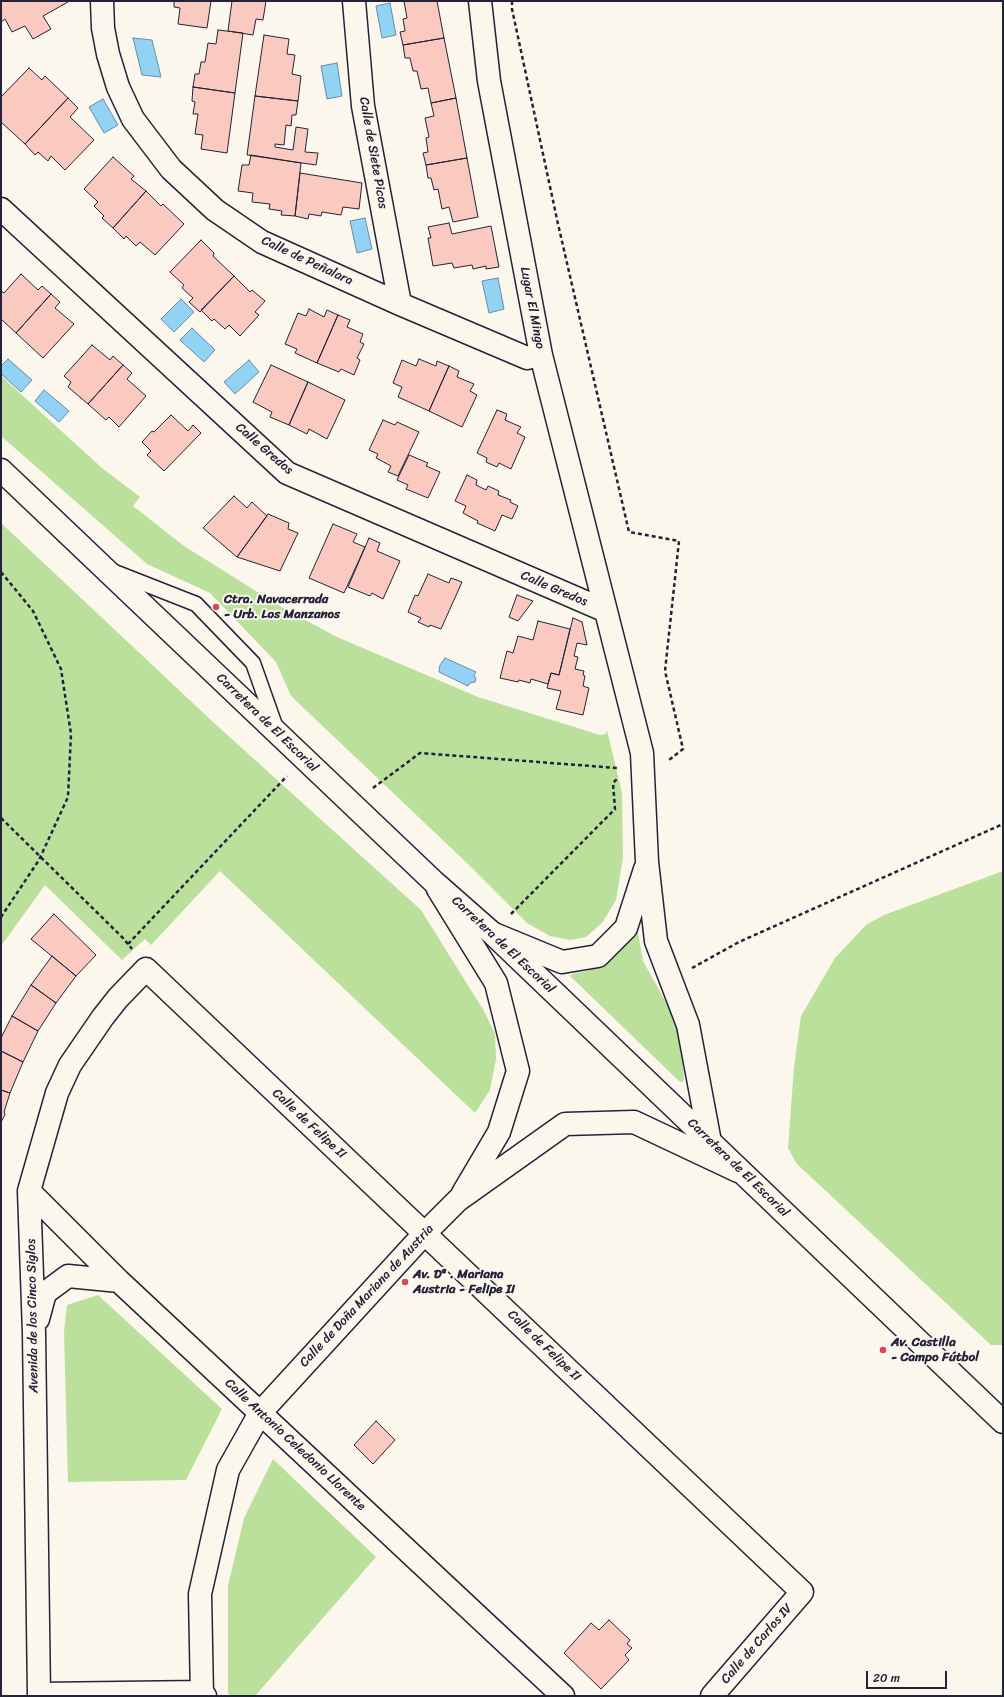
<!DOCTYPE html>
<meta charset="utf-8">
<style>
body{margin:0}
#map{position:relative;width:1004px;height:1697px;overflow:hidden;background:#fbf7ec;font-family:Sriracha,sans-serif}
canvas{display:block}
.frame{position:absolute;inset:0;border:2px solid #22223b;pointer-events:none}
.scale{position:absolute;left:866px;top:1671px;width:81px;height:18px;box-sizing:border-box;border:2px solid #22223b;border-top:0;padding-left:5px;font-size:12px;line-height:14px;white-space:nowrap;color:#22223b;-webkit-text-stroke:3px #fbf7ec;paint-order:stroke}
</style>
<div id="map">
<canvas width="1004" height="1697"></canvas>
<div class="frame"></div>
<div class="scale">20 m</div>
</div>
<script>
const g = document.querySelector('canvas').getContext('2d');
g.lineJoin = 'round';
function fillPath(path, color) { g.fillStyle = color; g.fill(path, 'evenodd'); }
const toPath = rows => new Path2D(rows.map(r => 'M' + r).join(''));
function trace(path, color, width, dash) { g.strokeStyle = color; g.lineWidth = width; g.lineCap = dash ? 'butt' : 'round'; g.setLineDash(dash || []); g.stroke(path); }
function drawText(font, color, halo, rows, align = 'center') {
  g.font = font + ' Sriracha,sans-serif'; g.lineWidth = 4; g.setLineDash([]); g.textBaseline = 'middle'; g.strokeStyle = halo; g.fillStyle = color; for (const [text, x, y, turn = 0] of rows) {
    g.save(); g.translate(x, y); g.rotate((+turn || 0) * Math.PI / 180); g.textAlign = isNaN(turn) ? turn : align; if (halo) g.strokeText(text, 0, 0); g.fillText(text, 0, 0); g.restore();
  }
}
const green = toPath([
 [1,376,102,468,140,497,133,506,184,546,283,608,337,637,478,697,600,735,606,734,607,730,622,793,623,857,616,900,602,923,586,937,570,940,550,936,527,923,469,865,291,696,276,662,210,593,147,564,1,436],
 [1,523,213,722,421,910,484,1011,495,1034,496,1059,490,1090,475,1113,220,871,151,945,145,939,122,960,45,885,1,946],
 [1003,871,1003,1345,991,1345,797,1164,788,1148,794,1067,801,1016,835,958,866,925,884,915],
 [637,927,643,961,674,1017,677,1028,681,1040,684,1078,683,1082,680,1082,570,976,572,974,587,971,606,963,619,953],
 [98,1295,222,1409,186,1480,68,1482,64,1332,67,1305],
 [273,1459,376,1557,255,1696,231,1696,228,1693,228,1586,244,1518]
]);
const water = toPath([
 [390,3,396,35,382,38,376,6,390,3],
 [133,38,152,40,161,77,142,75,133,38],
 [337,63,342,96,327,99,321,66,337,63],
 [103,99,118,125,104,133,89,107,103,99],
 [365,218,372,249,357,253,350,221,365,218],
 [498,278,504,309,489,313,482,281,498,278],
 [181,299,194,312,174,332,161,319,181,299],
 [192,328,215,350,204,362,180,340,192,328],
 [8,359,32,380,21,392,1,374,1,366,8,359],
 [249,360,259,372,235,394,224,382,249,360],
 [44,390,69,411,59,422,35,401,44,390],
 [445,658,476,672,474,675,476,679,475,682,470,683,468,686,439,672,440,665,445,658]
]);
const building = toPath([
 [1,1,67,1,68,2,43,16,51,29,33,39,25,26,12,32,5,19,1,22,1,1],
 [174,1,211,1,207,28,178,24,180,8,174,7,174,1],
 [232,1,266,1,263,20,256,19,253,35,228,31,232,1],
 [404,1,437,1,444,38,403,45,400,32,405,31,403,19,407,18,404,1],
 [218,30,243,33,235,93,193,87,195,74,199,74,201,62,205,62,208,43,216,44,218,30],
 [264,35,289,39,287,54,295,55,292,74,301,76,298,101,255,96,264,35],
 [444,38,456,98,431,103,428,88,421,89,417,71,413,71,410,58,405,58,403,45,444,38],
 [29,68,42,80,45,76,68,98,25,144,1,122,1,97,29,68],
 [193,87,235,93,227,153,201,149,203,135,195,134,198,114,193,114,195,102,192,101,193,87],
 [255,96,298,101,296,115,292,115,291,126,286,125,284,145,275,144,275,147,293,150,296,127,308,129,305,152,318,153,316,165,247,155,255,96],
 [68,98,78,108,70,117,94,140,65,170,51,156,48,161,38,152,35,155,25,144,68,98],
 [456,98,467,158,426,165,423,153,428,152,426,138,429,137,425,118,434,116,431,103,456,98],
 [251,155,301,163,295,216,281,215,282,211,269,209,270,204,252,202,253,193,238,191,242,165,249,165,251,155],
 [113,157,134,176,131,179,146,191,113,228,102,218,104,216,94,206,98,202,84,189,113,157],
 [467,158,478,217,453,222,449,207,442,209,438,189,434,190,431,178,428,178,426,165,467,158],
 [300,173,362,183,359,209,343,207,341,215,322,212,321,216,309,214,308,219,295,216,300,173],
 [146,191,161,206,163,204,184,224,155,255,140,242,136,246,126,236,124,239,113,228,146,191],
 [449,223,452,234,491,226,499,267,486,269,486,266,473,269,472,265,454,268,452,263,433,266,428,238,431,238,428,227,449,223],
 [201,240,214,253,213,256,234,276,200,312,189,302,193,298,182,288,184,285,170,272,201,240],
 [21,274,38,290,42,286,51,294,16,333,1,319,1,291,4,293,21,274],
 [234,276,250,292,252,290,265,301,255,312,259,315,240,336,229,325,225,329,214,319,212,321,201,310,234,276],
 [51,294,60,302,55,308,74,324,43,358,16,333,51,294],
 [309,309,324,317,327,310,338,315,317,363,295,353,297,349,285,344,298,313,306,316,309,309],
 [338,315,350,320,347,327,363,334,360,342,364,344,357,358,360,360,354,375,341,369,339,372,317,363,338,315],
 [92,345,110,360,113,356,123,365,88,404,68,387,71,382,64,376,92,345],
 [419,359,436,366,437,361,449,366,429,411,398,397,402,387,393,383,402,360,416,366,419,359],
 [123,365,132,373,127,379,146,396,119,427,109,417,106,420,88,404,123,365],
 [271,365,308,382,289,425,270,417,272,412,253,402,271,365],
 [449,366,459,371,457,377,474,384,470,391,477,395,462,427,429,411,449,366],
 [308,382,345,400,327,439,309,429,307,434,289,425,308,382],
 [497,410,507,414,505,420,521,427,517,433,525,437,511,469,499,463,497,467,486,462,487,458,477,453,497,410],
 [171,415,188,431,193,425,201,433,164,471,147,455,151,451,142,442,152,431,154,432,171,415],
 [383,420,395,425,397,422,419,432,398,476,388,472,391,466,376,458,378,454,369,450,383,420],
 [409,455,428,463,426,466,440,472,428,498,406,489,408,485,397,480,409,455],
 [467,475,477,480,476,485,486,490,488,486,499,491,498,495,511,500,510,502,518,506,512,519,502,515,495,531,477,523,478,521,463,513,466,506,455,501,467,475],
 [234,496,247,508,252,502,267,516,237,557,203,528,234,496],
 [268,514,289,523,288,529,298,533,280,571,237,557,268,514],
 [333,524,357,534,353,542,365,547,344,593,309,578,333,524],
 [369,538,380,543,377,551,400,561,383,599,372,593,370,596,348,587,369,538],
 [428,574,449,583,451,578,462,582,441,629,430,625,429,627,418,622,421,618,408,612,415,595,418,596,428,574],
 [517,595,533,601,518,621,509,617,517,595],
 [573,618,582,622,587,645,577,643,574,656,578,657,575,669,584,671,583,675,585,676,583,686,589,688,583,715,556,709,561,691,547,688,551,673,559,675,573,618],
 [538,621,570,629,559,675,551,673,548,684,531,679,530,683,519,680,518,682,500,678,507,651,513,653,518,636,533,640,538,621],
 [54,914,96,955,76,976,31,939,54,914],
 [52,956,76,976,56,1003,31,985,52,956],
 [31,985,56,1003,38,1031,12,1016,31,985],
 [12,1016,38,1031,23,1062,1,1051,1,1038,12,1016],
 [1,1051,23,1062,10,1093,1,1090,1,1051],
 [1,1090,10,1093,4,1112,5,1115,1,1122,1,1090],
 [376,1421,395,1440,373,1464,354,1445,376,1421],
 [609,1620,630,1640,627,1644,632,1648,625,1655,629,1660,601,1689,564,1653,591,1623,599,1630,609,1620]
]);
const path = toPath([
 [512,1,512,9,558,224,629,532,679,541,665,671,683,749,669,760,667,760],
 [1,572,33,611,61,669,71,734,68,797,39,860,1,917],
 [373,788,420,753,617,768],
 [1,818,123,938,132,949],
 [511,914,615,809,613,783,618,778],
 [128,944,287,776],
 [692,968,739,942,1003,824]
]);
const lane = toPath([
 [112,571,196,604,253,663,276,728]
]);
const street = toPath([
 [102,1,103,28,108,54,118,87,133,119,171,169,215,210,262,242,400,304,527,358,541,355],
 [354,1,363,106,400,304],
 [480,1,489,81,541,355,642,753,647,862,656,941,688,1025,710,1142],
 [1,209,287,473,606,611],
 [438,889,496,983,518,1071,499,1132,463,1193],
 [494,934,562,962,598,956,626,928,645,869],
 [29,1191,119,1281,563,1696],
 [38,1319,45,1293,68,1276,119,1281],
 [39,1694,202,1692,205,1696],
 [39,1696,34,1333,29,1191,57,1093,70,1065,103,1017,118,998,146,969,802,1592,712,1696],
 [202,1696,200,1594,228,1470,260,1413,425,1233,458,1200,565,1124,634,1122,738,1171]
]);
const secondary = toPath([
 [1,470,434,882,492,933,1003,1422]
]);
const markers = [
 [216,607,4,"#d1495b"],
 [405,1282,4,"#d1495b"],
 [883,1350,4,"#d1495b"]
];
const streetNames = [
 ["Calle de Siete Picos",373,153,80],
 ["Calle de Peñalara",307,261,25],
 ["Lugar El Mingo",532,308,79],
 ["Calle Gredos",264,449,41],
 ["Calle Gredos",554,589,23],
 ["Carretera de El Escorial",267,723,44],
 ["Carretera de El Escorial",503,945,43],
 ["Calle de Felipe II",309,1124,43],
 ["Carretera de El Escorial",738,1168,44],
 ["Calle de Doña Mariana de Austria",367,1296,-47],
 ["Avenida de los Cinco Siglos",33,1316,-91],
 ["Calle de Felipe II",544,1346,44],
 ["Calle Antonio Celedonio Llorente",295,1445,43],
 ["Calle de Carlos IV",757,1644,-49]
];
const poiNames = [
 ["Ctra. Navacerrada",224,600],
 ["- Urb. Los Manzanos",224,615],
 ["Av. Dª . Mariana",413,1275],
 ["Austria - Felipe II",413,1290],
 ["Av. Castilla",891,1343],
 ["- Campo Fútbol",891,1358]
];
fillPath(green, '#bae09b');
fillPath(water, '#92d3f4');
trace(water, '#658caa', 1);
fillPath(building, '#facac0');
trace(building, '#22223b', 1);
trace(lane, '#22223b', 17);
trace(street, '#22223b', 25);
trace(secondary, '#22223b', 25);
trace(path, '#22223b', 2.5, [4, 3]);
trace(lane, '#fbf7ec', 14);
trace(street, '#fbf7ec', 22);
trace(secondary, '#fbf7ec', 22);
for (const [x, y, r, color] of markers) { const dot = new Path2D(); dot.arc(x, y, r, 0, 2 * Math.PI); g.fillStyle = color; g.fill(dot); trace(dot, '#fbf7ec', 1.5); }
drawText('13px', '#22223b', '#fbf7ec', streetNames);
drawText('bold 13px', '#22223b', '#fbf7ec', poiNames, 'left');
</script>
